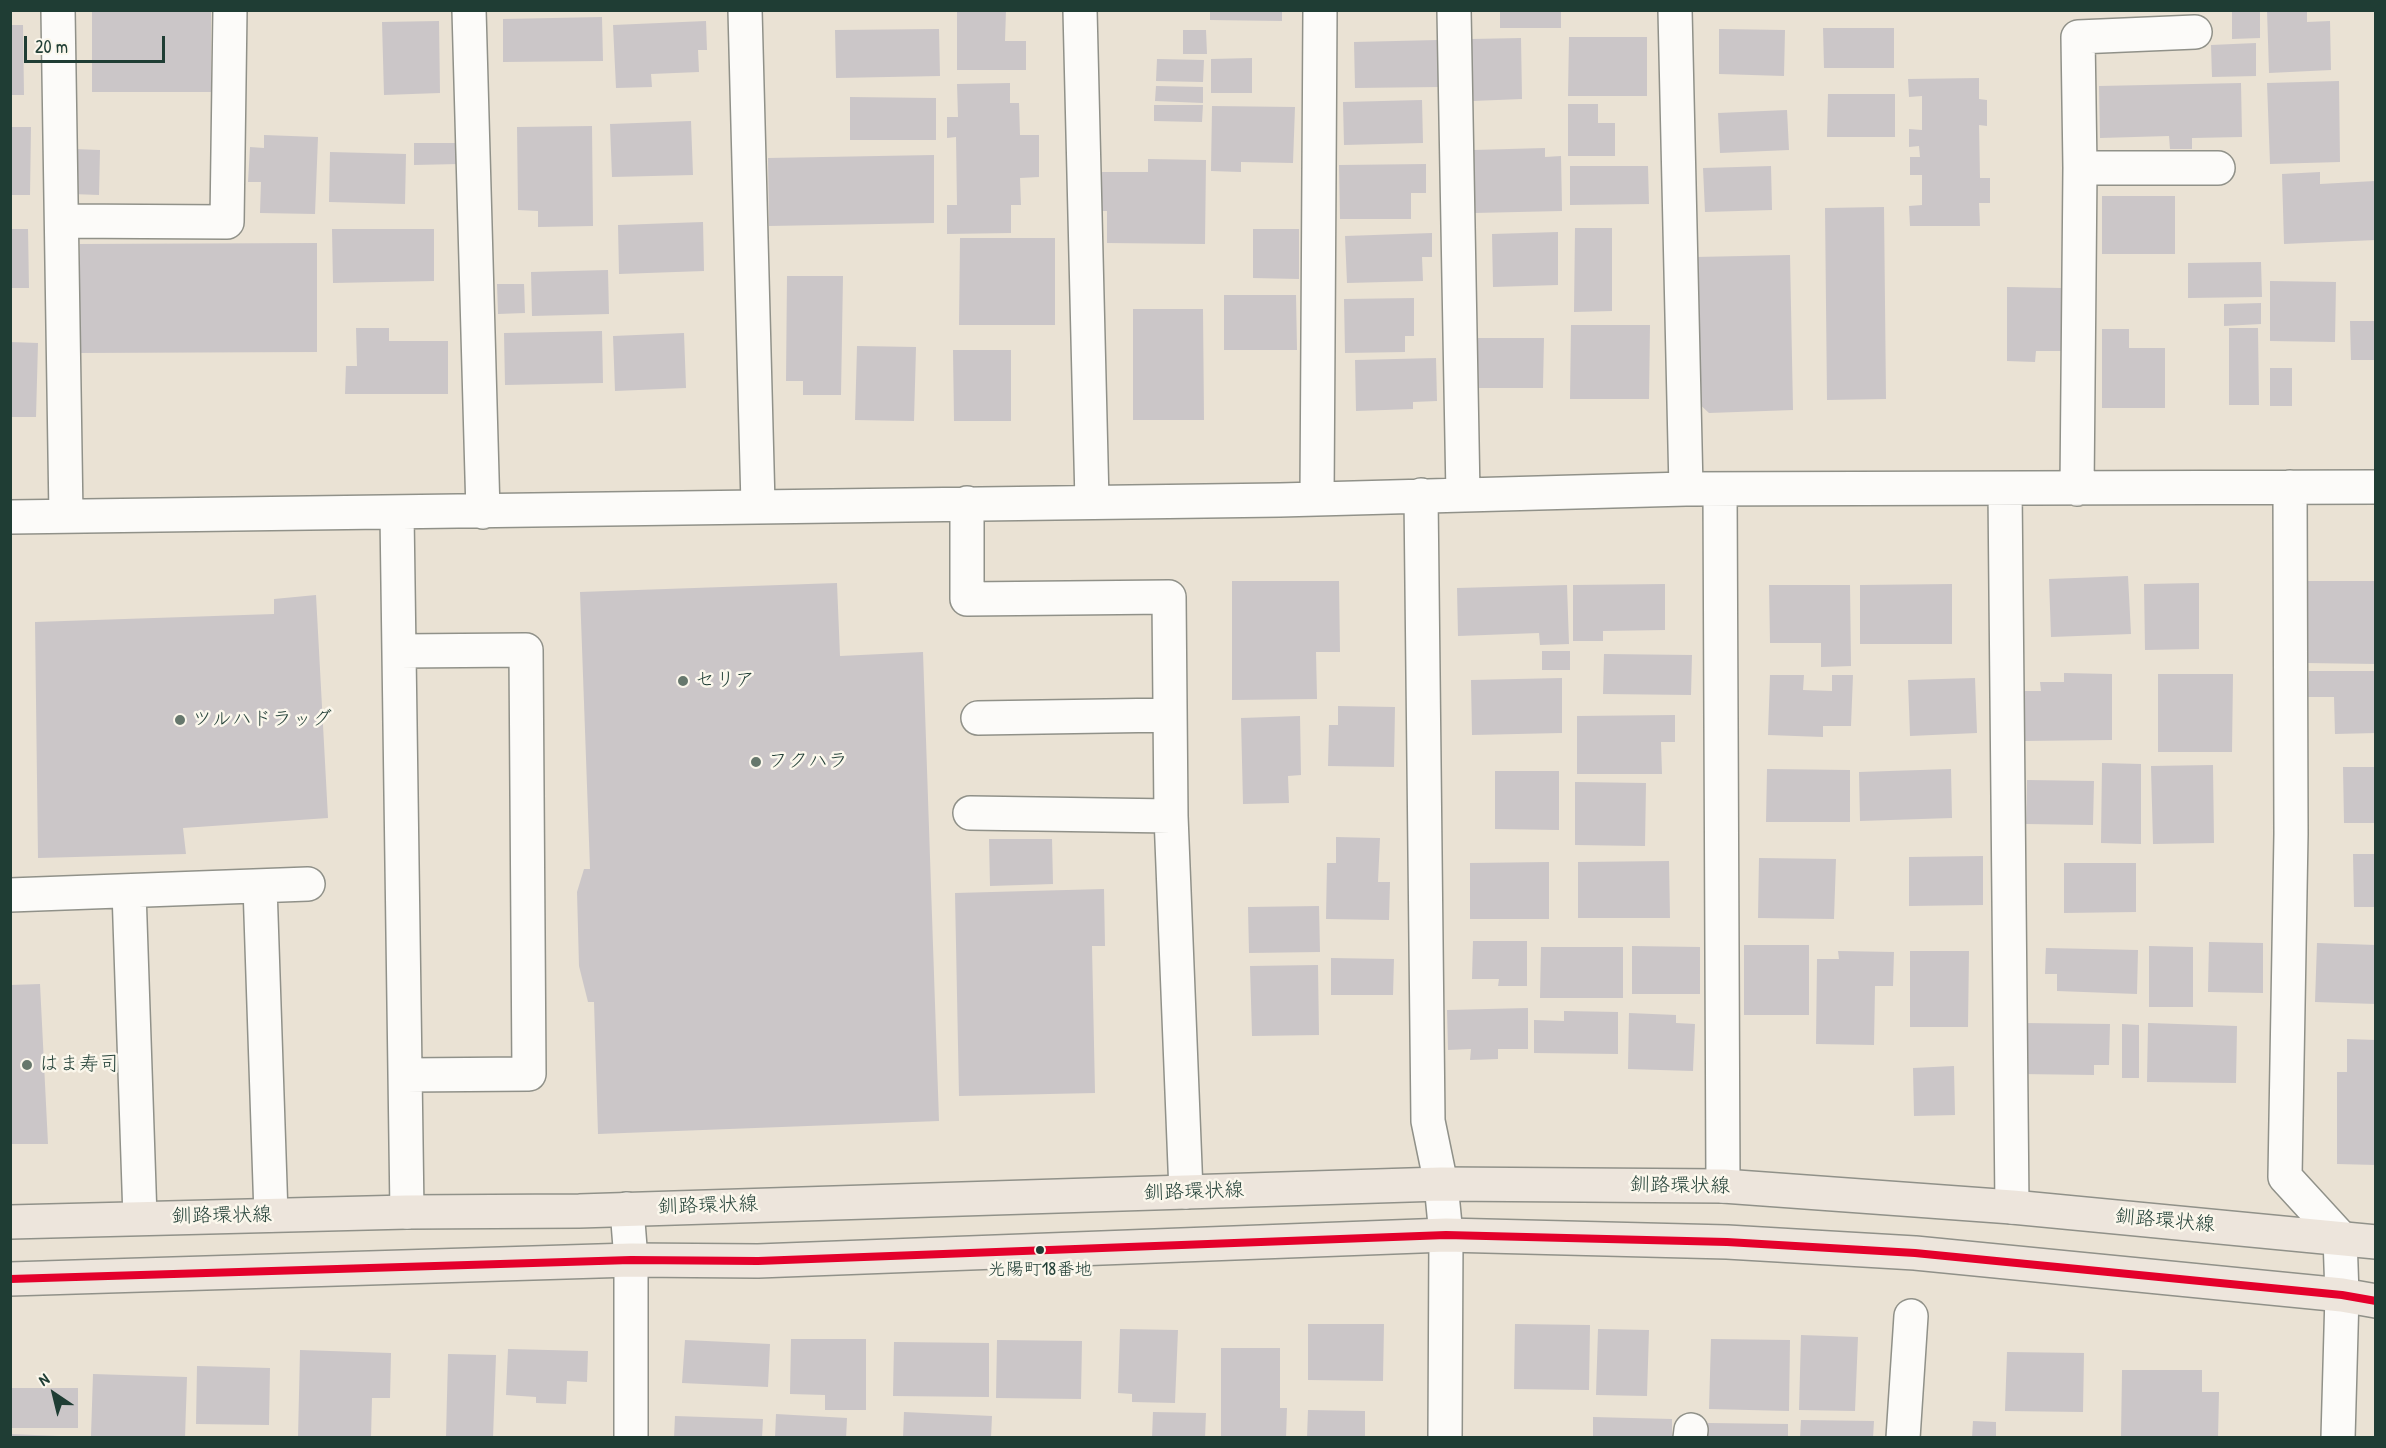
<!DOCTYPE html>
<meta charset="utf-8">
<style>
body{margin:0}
#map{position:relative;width:2386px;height:1448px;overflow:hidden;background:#eae2d4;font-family:"Patrick Hand",sans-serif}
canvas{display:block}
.frame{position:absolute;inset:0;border:12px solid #1f3d34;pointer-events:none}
.north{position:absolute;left:24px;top:1364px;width:60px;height:60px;-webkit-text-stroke:4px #fbf7ec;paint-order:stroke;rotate:325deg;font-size:16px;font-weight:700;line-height:24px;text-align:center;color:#1f3d34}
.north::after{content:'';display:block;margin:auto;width:21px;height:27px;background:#1f3d34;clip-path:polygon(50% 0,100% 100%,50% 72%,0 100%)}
.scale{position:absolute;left:24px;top:36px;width:141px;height:27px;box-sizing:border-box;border:3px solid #1f3d34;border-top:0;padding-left:8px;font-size:18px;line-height:21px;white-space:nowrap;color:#1f3d34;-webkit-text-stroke:4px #fbf7ec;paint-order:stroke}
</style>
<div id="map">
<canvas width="2386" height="1448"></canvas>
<div class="frame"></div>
<div class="north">N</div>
<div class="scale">20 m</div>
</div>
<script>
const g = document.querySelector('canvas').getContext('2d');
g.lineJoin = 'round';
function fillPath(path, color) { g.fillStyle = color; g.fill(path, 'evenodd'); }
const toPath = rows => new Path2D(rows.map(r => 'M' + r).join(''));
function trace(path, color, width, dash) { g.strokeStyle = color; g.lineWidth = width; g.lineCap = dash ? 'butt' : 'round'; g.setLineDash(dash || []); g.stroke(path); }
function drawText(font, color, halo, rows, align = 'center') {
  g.font = font + ' "Patrick Hand","Klee One",sans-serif'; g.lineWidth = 5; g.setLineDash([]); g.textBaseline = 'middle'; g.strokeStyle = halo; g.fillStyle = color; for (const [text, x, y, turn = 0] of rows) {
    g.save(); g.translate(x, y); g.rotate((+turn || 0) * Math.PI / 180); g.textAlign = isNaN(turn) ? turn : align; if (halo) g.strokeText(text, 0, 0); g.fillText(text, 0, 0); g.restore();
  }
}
const building = toPath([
 [957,10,1006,10,1005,41,1026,41,1026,70,957,70],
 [1210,10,1282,10,1282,21,1210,20],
 [1500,10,1561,10,1561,28,1500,28],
 [2232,10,2260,10,2260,38,2232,39],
 [2267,10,2307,10,2307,22,2330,21,2331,70,2269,73],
 [92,12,211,12,211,92,92,92],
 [602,17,603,61,503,62,503,19],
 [439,21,440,93,384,95,382,22],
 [706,21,707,50,698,50,699,72,651,74,652,87,616,88,613,25],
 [10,25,23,25,24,95,10,95],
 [1823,28,1894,28,1894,68,1824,68],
 [939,29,940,76,836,78,835,30],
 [1719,29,1785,30,1784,76,1719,74],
 [1183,30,1206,30,1207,54,1183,54],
 [1569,37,1647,37,1647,96,1568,96],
 [1521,38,1522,99,1472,101,1471,39],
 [1438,40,1439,87,1355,88,1354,42],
 [2256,43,2256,76,2212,77,2211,45],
 [1252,58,1252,93,1211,93,1211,59],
 [1157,59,1204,60,1203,82,1156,81],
 [1979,78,1979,99,1987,100,1987,126,1979,125,1980,178,1990,178,1990,203,1979,203,1980,226,1910,226,1909,206,1922,205,1922,175,1910,175,1910,157,1920,157,1919,146,1909,147,1909,129,1922,130,1922,96,1909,97,1908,79],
 [2339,81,2340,162,2270,164,2267,83],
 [1010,83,1010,103,1019,103,1020,135,1039,135,1039,177,1020,178,1021,205,1011,205,1011,233,947,234,947,205,957,205,956,137,947,138,947,117,958,117,957,84],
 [2241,83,2242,137,2192,138,2192,149,2170,149,2169,136,2100,138,2099,86],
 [1156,86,1203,87,1203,103,1155,101],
 [1828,94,1895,94,1895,137,1827,137],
 [850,97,936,98,936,140,850,140],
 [1422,100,1423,143,1344,145,1343,102],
 [1568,104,1598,104,1598,123,1615,123,1615,156,1568,156],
 [1154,105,1203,105,1202,122,1154,121],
 [1212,106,1295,107,1293,163,1241,162,1241,172,1211,171],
 [1787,110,1789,150,1720,153,1718,113],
 [691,121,693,175,612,177,610,124],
 [592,126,593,226,538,227,538,211,518,210,517,127],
 [10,127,31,127,30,195,10,195],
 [264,135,318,137,315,214,260,213,261,182,248,182,250,147,264,148],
 [414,143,459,143,459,164,414,165],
 [1545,148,1545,157,1561,156,1562,211,1474,213,1473,150],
 [74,149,100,150,99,195,72,194],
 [330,152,406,154,405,204,329,202],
 [934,155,934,223,769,226,768,158],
 [1148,159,1206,160,1205,244,1107,243,1107,211,1098,211,1099,172,1148,172],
 [1426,164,1426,193,1411,193,1411,219,1340,219,1339,165],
 [1570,166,1648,166,1649,204,1570,205],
 [1771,166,1772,210,1705,212,1703,168],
 [2320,172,2320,184,2375,181,2376,240,2284,244,2282,174],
 [2102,196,2175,196,2175,254,2102,254],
 [1884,207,1886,399,1827,400,1825,208],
 [703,222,704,271,619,274,618,225],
 [1575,228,1612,228,1612,311,1574,312],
 [10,229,28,229,29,288,10,288],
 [332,229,434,229,434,281,333,283],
 [1253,229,1299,229,1299,279,1253,278],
 [1558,232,1558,285,1493,287,1492,234],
 [1432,233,1432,257,1422,257,1423,281,1347,283,1345,236],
 [960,238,1055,238,1055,325,959,325],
 [317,243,317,352,80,353,80,244],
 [1790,255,1793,410,1709,413,1695,400,1695,257],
 [2261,262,2262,297,2188,298,2188,263],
 [608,270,609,314,532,316,531,272],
 [787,276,843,276,841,395,803,395,803,381,786,381],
 [2270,281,2336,282,2335,342,2270,341],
 [497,284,524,284,525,313,498,314],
 [2007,287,2062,288,2062,351,2036,351,2035,362,2007,361],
 [1224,295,1296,295,1297,350,1224,350],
 [1414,298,1414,336,1405,336,1405,352,1345,353,1344,299],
 [2261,303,2261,324,2224,326,2224,304],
 [1133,309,1203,309,1204,420,1133,420],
 [2350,321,2376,321,2376,360,2351,360],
 [1571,325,1650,325,1649,399,1570,399],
 [356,328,389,328,389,341,448,341,448,394,345,394,346,366,357,366],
 [2229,328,2258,328,2259,405,2229,405],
 [2102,329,2129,329,2129,348,2165,348,2165,408,2102,408],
 [602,331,603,383,505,385,504,333],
 [684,333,686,388,615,391,613,336],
 [1478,338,1544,338,1543,388,1477,388],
 [10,342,38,343,36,417,10,417],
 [857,346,916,347,914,421,855,420],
 [953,350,1011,350,1011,421,954,421],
 [1436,358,1437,401,1413,402,1413,409,1356,411,1355,360],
 [2270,368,2292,368,2292,406,2270,406],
 [2128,576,2131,634,2051,637,2049,579],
 [1232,581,1339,581,1340,652,1316,652,1317,699,1232,700],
 [2308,581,2376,581,2376,664,2307,663],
 [837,583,840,656,923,652,939,1121,598,1134,594,1002,588,1002,579,966,577,892,584,869,590,869,580,592],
 [2199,583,2199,649,2145,650,2144,584],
 [1665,584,1665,630,1603,631,1603,641,1573,641,1573,585],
 [1952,584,1952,644,1860,644,1860,585],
 [1567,585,1569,644,1540,645,1539,633,1458,636,1457,588],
 [1769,585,1850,585,1851,666,1821,667,1821,643,1770,643],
 [316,595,328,818,183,828,186,854,38,858,35,622,274,614,274,599],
 [1542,651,1570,651,1570,670,1542,670],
 [1604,654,1692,655,1691,695,1603,694],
 [2309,671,2376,671,2376,733,2335,734,2334,697,2308,697],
 [2064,673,2112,674,2112,740,2024,741,2023,691,2041,691,2040,682,2064,682],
 [2158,674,2233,674,2232,752,2158,752],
 [1770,675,1804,675,1803,690,1832,691,1832,675,1853,675,1851,726,1823,726,1823,737,1768,735],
 [1562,678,1562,733,1472,735,1471,680],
 [1975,678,1977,733,1910,736,1908,680],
 [1338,706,1395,707,1394,767,1328,766,1329,725,1338,725],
 [1675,715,1675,742,1661,742,1662,774,1577,774,1577,716],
 [1300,716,1301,775,1288,776,1289,803,1243,804,1241,718],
 [2102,763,2141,764,2141,844,2101,843],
 [2213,765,2214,843,2153,844,2151,766],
 [2343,767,2376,767,2376,823,2344,823],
 [1767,769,1850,770,1850,822,1766,822],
 [1951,769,1952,818,1860,821,1859,772],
 [1495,771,1559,771,1559,830,1495,829],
 [2027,780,2094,781,2093,825,2026,824],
 [1575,782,1646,783,1645,846,1575,845],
 [1336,837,1380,838,1378,882,1390,882,1389,920,1326,919,1327,863,1336,863],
 [989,839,1052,839,1053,884,990,886],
 [2353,854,2376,854,2376,907,2354,907],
 [1983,856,1983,905,1909,906,1909,857],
 [1759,858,1836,859,1834,919,1758,918],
 [1669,861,1670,918,1578,918,1578,862],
 [1549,862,1549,919,1470,919,1470,863],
 [2064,863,2136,863,2136,912,2064,913],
 [1104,889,1105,946,1092,946,1095,1093,959,1096,955,893],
 [1319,906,1320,952,1249,953,1248,907],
 [1473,941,1527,941,1527,986,1498,986,1499,979,1472,979],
 [2209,942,2263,943,2263,993,2208,992],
 [2317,943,2376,945,2376,1004,2315,1002],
 [1744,945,1809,945,1809,1015,1744,1015],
 [1632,946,1700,947,1700,994,1632,994],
 [2149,946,2193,947,2193,1007,2149,1007],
 [1541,947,1623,947,1623,998,1540,998],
 [2046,948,2138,950,2137,994,2057,991,2057,974,2045,974],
 [1838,951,1894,952,1893,986,1875,986,1874,1045,1816,1044,1817,959,1839,959],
 [1910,951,1969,951,1968,1027,1910,1027],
 [1331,958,1394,959,1393,995,1331,995],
 [1318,965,1319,1035,1252,1036,1250,966],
 [40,984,48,1144,10,1144,10,985],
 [1528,1008,1528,1049,1498,1049,1498,1059,1470,1060,1471,1049,1448,1050,1447,1010],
 [1564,1011,1618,1012,1618,1054,1534,1053,1534,1020,1564,1021],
 [1629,1013,1676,1015,1676,1023,1695,1024,1693,1071,1628,1069],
 [2022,1023,2110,1024,2109,1065,2094,1065,2094,1075,2021,1074],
 [2148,1023,2237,1026,2236,1083,2147,1082],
 [2122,1024,2139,1025,2139,1078,2122,1078],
 [2347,1039,2376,1040,2376,1165,2337,1164,2337,1072,2347,1072],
 [1954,1066,1955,1115,1914,1116,1913,1068],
 [1308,1324,1384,1324,1383,1381,1308,1380],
 [1515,1324,1590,1325,1589,1390,1514,1389],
 [1120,1329,1178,1330,1175,1403,1132,1402,1132,1394,1118,1393],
 [1598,1329,1649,1330,1647,1396,1596,1395],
 [1801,1335,1858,1337,1855,1411,1799,1410],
 [791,1339,866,1339,866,1410,825,1410,825,1395,790,1394],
 [1711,1339,1790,1340,1789,1411,1709,1409],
 [685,1340,770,1344,768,1387,682,1383],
 [997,1340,1082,1341,1081,1399,996,1398],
 [894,1342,989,1343,989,1397,893,1396],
 [1221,1348,1280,1348,1280,1408,1287,1408,1286,1438,1221,1438],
 [508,1349,588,1351,587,1382,567,1381,566,1404,536,1403,536,1397,506,1395],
 [300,1350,391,1353,390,1398,372,1398,371,1438,298,1438],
 [2007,1352,2084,1353,2083,1412,2005,1411],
 [448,1354,496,1355,493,1438,446,1438],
 [197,1366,270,1368,269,1425,196,1424],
 [2122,1370,2202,1370,2202,1392,2219,1392,2218,1438,2121,1438],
 [93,1374,187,1377,185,1438,91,1436],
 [10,1388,78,1388,78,1428,10,1428],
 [1308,1410,1365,1411,1365,1438,1307,1438],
 [904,1412,992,1416,991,1438,903,1438],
 [1153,1412,1206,1413,1205,1438,1152,1438],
 [776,1414,847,1418,846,1438,775,1438],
 [675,1416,763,1419,762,1438,674,1438],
 [1593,1417,1672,1419,1672,1438,1593,1438],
 [1801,1420,1874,1421,1873,1438,1800,1438],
 [1973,1421,1996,1422,1996,1438,1972,1438],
 [1708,1423,1788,1424,1788,1438,1708,1438],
 [10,1434,59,1436,59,1438,10,1438]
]);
const minor = toPath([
 [58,10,66,516],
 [469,10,483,512],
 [745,10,758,505],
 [1080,10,1092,502],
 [1454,10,1463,495],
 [1675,10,1686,489],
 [2080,168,2078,37,2195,32],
 [62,221,227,222,230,10],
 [2290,487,2291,834,2285,1177,2340,1237,2342,1295,2338,1438],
 [1720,489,1723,1186],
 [2005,489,2012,1207],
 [2077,489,2080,168,2218,168],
 [1421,495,1428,1121,1441,1184,1446,1235,1445,1438],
 [1317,498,1320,10],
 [967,503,967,599,1169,597,1171,816,1186,1192],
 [397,514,407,1212],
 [10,517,1280,500,1686,489,2376,487],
 [399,651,526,650,529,1074,406,1075],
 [978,718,1170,715],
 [970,813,1171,816],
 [260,886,271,1215],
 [129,891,140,1218],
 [10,895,308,884],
 [627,1209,631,1260,631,1438],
 [1690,1438,1691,1430],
 [1903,1438,1911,1316]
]);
const major = toPath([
 [10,1222,407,1212,579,1211,1441,1184,1723,1186,2012,1207,2376,1242],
 [10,1279,631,1260,758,1261,1446,1235,1727,1242,1915,1253,2342,1295,2376,1301]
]);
const bus1 = toPath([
 [10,1279,631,1260,758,1261,1446,1235,1727,1242,1915,1253,2342,1295,2376,1301]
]);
const markers = [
 [683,681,6,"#66776c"],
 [180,720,6,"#66776c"],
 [756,762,6,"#66776c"],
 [27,1065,6,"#66776c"],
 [1040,1250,5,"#1f3d34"]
];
const busNames = [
 ["光陽町18番地",1040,1270]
];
const poiNames = [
 ["セリア",695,681],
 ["ツルハドラッグ",192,720],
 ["フクハラ",768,762],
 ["はま寿司",39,1065]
];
const streetNames = [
 ["釧路環状線",1680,1186,1],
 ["釧路環状線",1194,1192,-2],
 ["釧路環状線",708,1206,-2],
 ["釧路環状線",222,1216,-1],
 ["釧路環状線",2165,1221,5]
];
fillPath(building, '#cbc6c8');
trace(minor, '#909189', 36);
trace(major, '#909189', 36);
trace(minor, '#fcfbf9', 33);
trace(major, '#ede5dc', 33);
trace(bus1, '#e4002b', 8);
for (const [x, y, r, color] of markers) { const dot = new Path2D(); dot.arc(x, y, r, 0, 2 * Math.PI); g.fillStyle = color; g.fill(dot); trace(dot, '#fbf7ec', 2); }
drawText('18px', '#1f3d34', '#fbf7ec', busNames);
drawText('20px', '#1f3d34', '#fbf7ec', poiNames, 'left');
drawText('20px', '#1f3d34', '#fbf7ec', streetNames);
</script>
